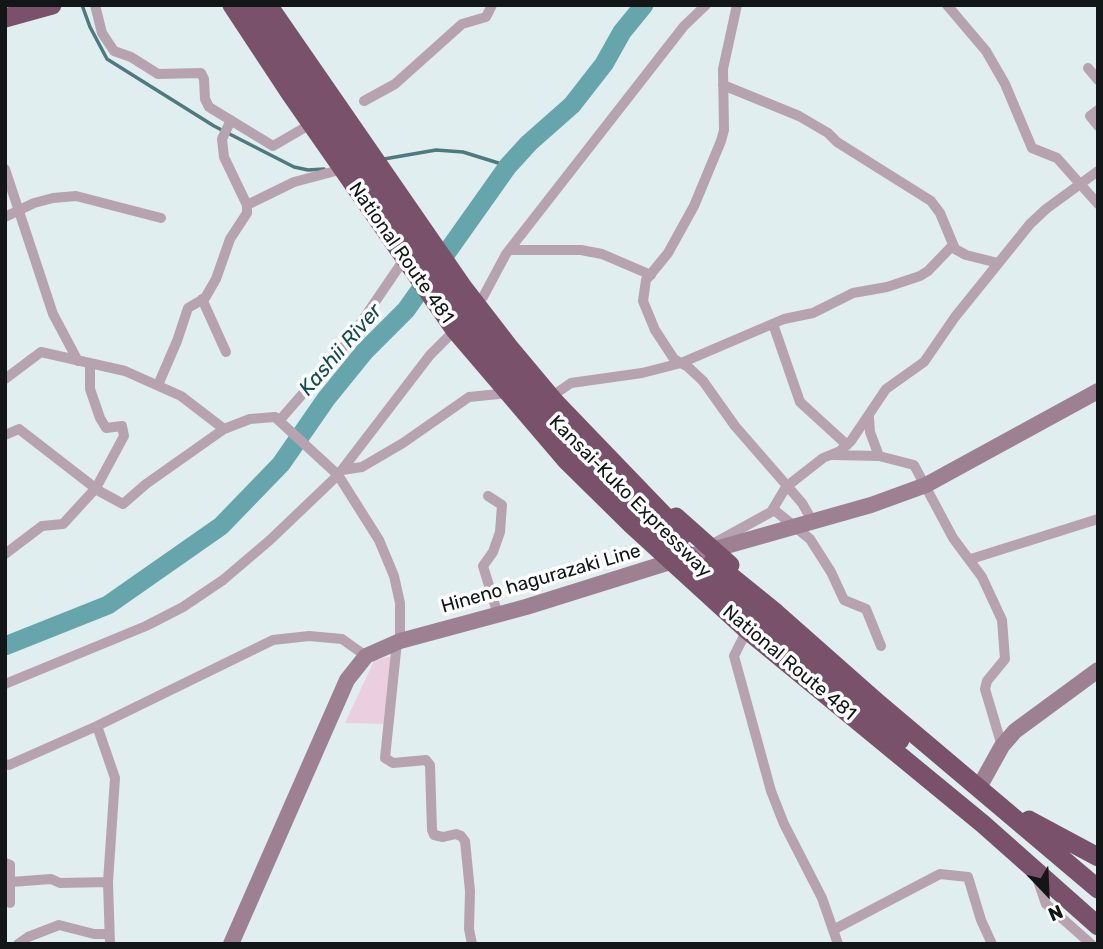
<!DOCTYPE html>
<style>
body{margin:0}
#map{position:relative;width:1103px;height:949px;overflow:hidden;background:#e1eeef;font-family:Rubik,sans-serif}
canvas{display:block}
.frame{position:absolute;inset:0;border:7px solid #121617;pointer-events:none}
.north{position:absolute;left:1012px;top:858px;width:70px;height:70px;-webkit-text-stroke:5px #fff;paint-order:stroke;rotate:157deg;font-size:19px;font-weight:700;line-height:28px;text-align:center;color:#121617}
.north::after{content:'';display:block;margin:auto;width:24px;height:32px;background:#121617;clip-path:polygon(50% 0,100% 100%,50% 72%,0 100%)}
</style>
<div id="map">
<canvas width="1103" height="949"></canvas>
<div class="frame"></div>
<div class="north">N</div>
</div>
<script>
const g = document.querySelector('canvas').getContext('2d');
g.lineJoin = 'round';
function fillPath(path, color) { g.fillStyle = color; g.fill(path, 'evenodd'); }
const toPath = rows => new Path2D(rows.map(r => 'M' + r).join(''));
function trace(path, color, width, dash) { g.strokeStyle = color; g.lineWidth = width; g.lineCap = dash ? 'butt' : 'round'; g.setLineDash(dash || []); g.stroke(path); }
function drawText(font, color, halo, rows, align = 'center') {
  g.font = font + ' Rubik,sans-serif'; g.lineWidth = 7; g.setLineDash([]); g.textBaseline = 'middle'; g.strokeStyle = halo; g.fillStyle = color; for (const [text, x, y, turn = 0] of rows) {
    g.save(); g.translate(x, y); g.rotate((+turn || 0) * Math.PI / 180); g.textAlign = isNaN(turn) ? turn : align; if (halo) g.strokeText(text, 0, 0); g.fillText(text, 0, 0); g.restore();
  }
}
const green = toPath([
 [395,655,385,724,345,723,374,661]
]);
const stream = toPath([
 [82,5,90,27,107,59,214,126,294,167,308,170,324,169],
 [384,159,436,150,463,152,508,166]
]);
const river = toPath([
 [5,646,108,605,221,526,281,464,326,399,365,351,406,310,508,166,529,143,572,105,604,64,622,32,644,5]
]);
const street = toPath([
 [95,5,102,33,114,51,131,57,158,74,201,73,204,79,205,99,209,107,273,146,304,128],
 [737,5,723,69,724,130,721,141,694,206,668,253,646,280,643,301,655,330,674,359,688,367,703,381,735,426,802,503,813,522],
 [947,5,986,51,1005,84,1032,148,1057,158,1098,204],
 [1088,68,1098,80],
 [723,85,799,116,828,133,837,142,931,201,940,213,955,249,966,255,998,263],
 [364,101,395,84,462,24,486,17,492,5],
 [1098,110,1090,116,1098,126],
 [231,120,222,139,224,157,247,205],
 [5,169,53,314,78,361],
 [5,217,34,203,53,198,76,196,161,218],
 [509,250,581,250,602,254,651,275],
 [483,297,506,254,684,26,706,5],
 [202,299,226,352],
 [773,324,800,402,847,445],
 [5,379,41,352,125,371,181,396,224,429,250,419,275,417,338,475,379,540,394,576,400,603,400,641],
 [158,385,177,341,188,308,205,298,216,279,230,239,247,213,247,205,294,182,343,169],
 [558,392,571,383,642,373,681,363,784,319,813,313,853,293,887,287,920,276,928,271,953,245],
 [869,417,870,432,879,456],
 [279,421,347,343,405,258],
 [5,435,19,429,99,491,123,504,146,484,224,429],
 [833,455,879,456,914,465,953,538,982,577,1002,620,1005,659,987,681,985,689,1002,746],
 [342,470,362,467,403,443,469,397,509,393],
 [488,496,502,505,500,532,493,552,483,566,498,615],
 [773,509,810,539,831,572,844,600,866,609,881,646],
 [709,546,771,512,786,487,823,458,840,451,851,441,886,389,924,362,955,317,1030,224,1046,209,1098,171],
 [5,554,42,526,63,524,96,488,124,436,122,426,106,428,100,418,90,389,90,363],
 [971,559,1098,519],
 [747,630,734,656,771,791,784,824,822,898,838,944],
 [397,642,385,758,393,763,426,760,430,765,432,830,434,835,443,837,456,834,461,836,465,841,470,891,469,929,472,944],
 [5,684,146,626,183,607,223,580,270,540,338,475,430,355,455,330],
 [97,726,115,778,108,882,110,944],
 [5,764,9,765,97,726,273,640,309,636,342,639,366,656],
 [5,863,10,865,10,903],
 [1036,875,1046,904,1091,944],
 [11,882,51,879,60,883,108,882],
 [833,930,940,874,968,877,981,920,992,944],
 [18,944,28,937,59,925,94,934,109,934]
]);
const secondary = toPath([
 [982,782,1002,746,1015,731,1098,670],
 [231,944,347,680,366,656,400,641,526,607,673,561,871,505,926,485,1098,391]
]);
const highway = toPath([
 [232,5,290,93,455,330,567,461,632,525,747,630,983,824,1098,926],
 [249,5,409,236,478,329,542,411,634,507,715,581,900,740],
 [268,5,462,286,509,347,555,402,683,535],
 [5,18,52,5],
 [676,517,730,565],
 [713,562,776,613,879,704,1098,889],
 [1029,820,1098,857]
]);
const streetNames = [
 ["National Route 481",401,253,55],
 ["Kansai-Kuko Expressway",630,497,45],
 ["Hineno hagurazaki Line",541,579,-16],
 ["National Route 481",789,663,40]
];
const waterNames = [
 ["Kashii River",341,350,-49]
];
fillPath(green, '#ebcfe0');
trace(stream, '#4e7a7f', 3.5);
trace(river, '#67a5ac', 19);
trace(street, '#b7a3af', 10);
trace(secondary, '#9d8092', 16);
trace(highway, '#79516b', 19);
drawText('19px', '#121617', '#fff', streetNames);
drawText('italic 21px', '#124b50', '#fff', waterNames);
</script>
